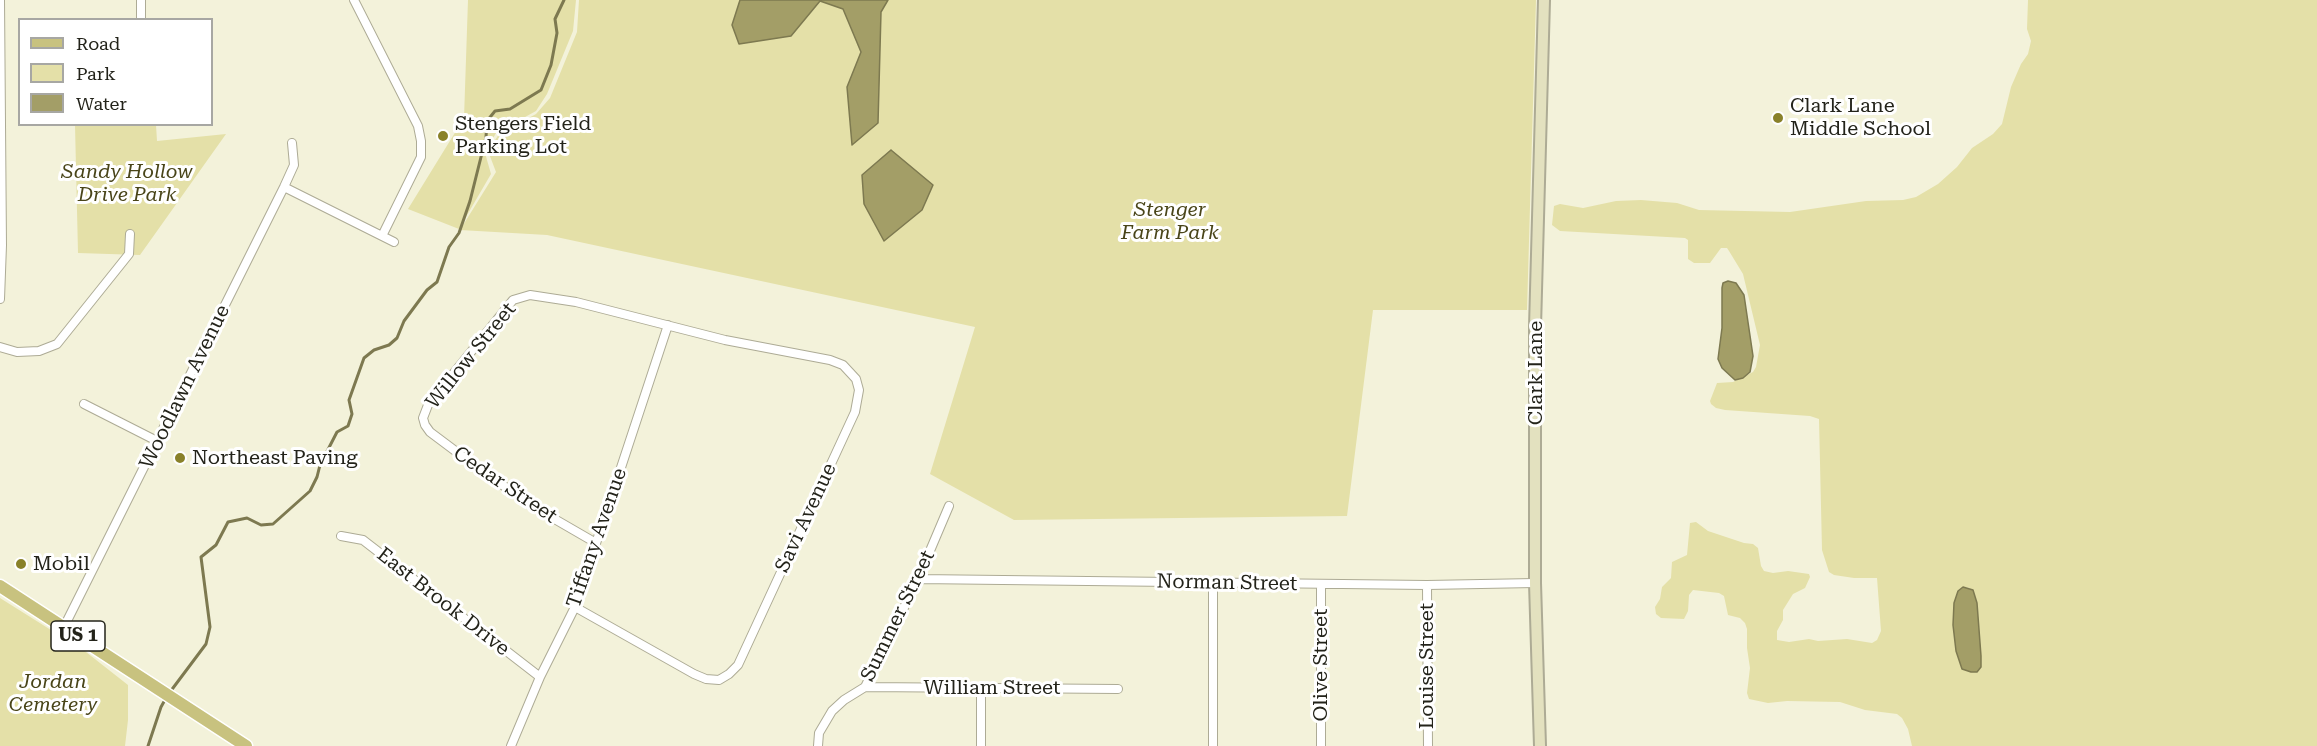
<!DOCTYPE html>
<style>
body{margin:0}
#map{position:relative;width:2317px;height:746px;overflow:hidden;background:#f3f2da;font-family:"Roboto Serif",serif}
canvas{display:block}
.legend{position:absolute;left:18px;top:18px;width:195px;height:108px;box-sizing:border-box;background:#fff;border:2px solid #a7a7a3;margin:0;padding:8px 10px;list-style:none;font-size:18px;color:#23231a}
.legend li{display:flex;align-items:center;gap:12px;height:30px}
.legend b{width:30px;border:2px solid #a7a7a3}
</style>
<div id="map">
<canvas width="2317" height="746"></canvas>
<ul class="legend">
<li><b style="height:8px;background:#c8c27f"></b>Road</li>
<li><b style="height:16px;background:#e4e0a8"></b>Park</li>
<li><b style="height:16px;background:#a39e67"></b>Water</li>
</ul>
</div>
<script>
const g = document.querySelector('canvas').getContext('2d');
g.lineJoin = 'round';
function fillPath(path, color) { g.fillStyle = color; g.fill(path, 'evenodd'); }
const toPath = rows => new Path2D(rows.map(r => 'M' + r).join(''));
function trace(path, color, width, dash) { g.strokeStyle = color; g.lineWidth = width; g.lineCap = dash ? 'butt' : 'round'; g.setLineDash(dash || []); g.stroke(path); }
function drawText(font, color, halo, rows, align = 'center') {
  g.font = font + ' "Roboto Serif",serif'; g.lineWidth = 6; g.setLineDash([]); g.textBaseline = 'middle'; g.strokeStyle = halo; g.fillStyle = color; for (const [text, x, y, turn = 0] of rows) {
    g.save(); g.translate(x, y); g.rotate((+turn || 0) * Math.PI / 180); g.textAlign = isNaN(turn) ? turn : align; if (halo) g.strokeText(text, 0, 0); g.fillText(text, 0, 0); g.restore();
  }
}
const green = toPath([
 [468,0,576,0,573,31,547,94,536,111,496,133,485,153,491,174,459,229,408,209,464,118],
 [579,0,1536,0,1527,310,1373,310,1347,516,1014,520,930,474,975,327,547,235,460,230,496,172,488,151,499,134,536,114,550,98,577,32],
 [2028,0,2317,0,2317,746,1912,746,1908,729,1902,718,1897,714,1865,710,1840,702,1787,701,1768,703,1749,699,1747,693,1750,668,1747,648,1747,629,1745,623,1740,618,1728,615,1724,596,1719,593,1693,590,1689,595,1688,611,1684,619,1661,618,1656,614,1655,607,1660,599,1662,587,1671,578,1672,562,1687,555,1690,523,1696,522,1708,531,1744,543,1753,544,1758,548,1761,566,1764,571,1773,573,1788,571,1809,574,1810,577,1805,588,1793,594,1783,610,1783,620,1777,631,1777,640,1789,642,1809,639,1818,641,1847,639,1872,643,1877,640,1881,631,1877,578,1854,578,1834,575,1829,572,1822,550,1819,419,1810,416,1725,410,1716,408,1711,404,1710,401,1717,383,1733,382,1753,372,1756,367,1760,345,1743,274,1729,251,1727,248,1721,248,1710,263,1694,263,1688,259,1688,240,1685,238,1560,231,1552,225,1554,206,1560,204,1583,208,1616,201,1641,200,1677,203,1699,210,1790,212,1866,201,1903,200,1916,197,1938,184,1957,167,1972,148,1993,134,2002,124,2011,87,2021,64,2028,54,2031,41,2027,29],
 [1963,587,1970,588,1962,669,1956,651,1953,625,1958,591],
 [75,125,156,125,157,141,226,134,140,255,78,253],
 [0,598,86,652,128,685,128,720,125,746,0,746]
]);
const water = toPath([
 [740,0,888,0,881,12,878,123,852,145,847,87,861,52,843,9,820,1,791,36,739,44,732,25,740,0],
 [891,150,933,185,922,210,884,241,864,204,862,175,891,150],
 [1728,281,1736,283,1744,295,1753,356,1750,372,1743,378,1735,380,1722,368,1718,359,1722,328,1722,288,1723,283,1728,281],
 [1963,587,1973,590,1977,603,1981,656,1981,667,1977,672,1971,672,1962,669,1956,651,1953,625,1954,603,1958,591,1963,587]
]);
const stream = toPath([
 [170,692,206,644,210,627,201,557,216,545,228,522,247,518,261,525,273,524,310,491,317,477,320,465,337,432,348,426,352,414,349,400,364,358,374,350,389,345,397,338,404,321,427,290,437,282,449,247,459,233,470,201,486,137,487,121,495,111,510,109,541,90,551,65,557,33,555,19,564,0],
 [148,746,161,707,166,698]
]);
const street = toPath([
 [141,0,141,20],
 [354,0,418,126,421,141,421,157,382,236],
 [284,187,394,242],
 [0,299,2,245,0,0],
 [0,347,17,352,39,351,57,344,129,254,130,234],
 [84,404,157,441],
 [341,536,363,540,540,677],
 [918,579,1427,585,1535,583],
 [1213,583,1213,746],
 [1321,585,1321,746],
 [1427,585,1428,746],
 [575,607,694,674,706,679,719,680,729,674,738,665,855,412,859,390,856,379,843,365,830,360,725,340,576,302,530,295,513,300,428,405,423,418,425,425,430,432,482,471,539,510,596,543],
 [64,627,284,187,294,165,292,143],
 [865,687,1118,689],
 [511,746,540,677,575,607,668,325],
 [818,746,819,733,832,711,844,700,865,687,918,579,949,506],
 [981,746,981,688]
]);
const secondary = toPath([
 [1540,746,1535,583,1535,327,1544,0]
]);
const primary = toPath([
 [0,586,246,746]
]);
const markers = [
 [1778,118,6,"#898129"],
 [443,136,6,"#898129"],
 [180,458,6,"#898129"],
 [21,564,6,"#898129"]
];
const shields = [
 [78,636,54]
];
const shieldNames = [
 ["US 1",78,636]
];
const poiNames = [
 ["Clark Lane",1790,106],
 ["Middle School",1790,129],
 ["Stengers Field",455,124],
 ["Parking Lot",455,147],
 ["Northeast Paving",192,458],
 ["Mobil",33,564]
];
const parkNames = [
 ["Sandy Hollow",127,172],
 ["Drive Park",127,195],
 ["Stenger",1170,210],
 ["Farm Park",1170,233],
 ["Jordan",53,682],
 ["Cemetery",53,705]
];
const streetNames = [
 ["Willow Street",471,356,-51],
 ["Clark Lane",1536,373,-90],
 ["Woodlawn Avenue",185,387,-64],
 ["Cedar Street",505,485,34],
 ["Savi Avenue",806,518,-65],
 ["Tiffany Avenue",597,538,-71],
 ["Norman Street",1227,583,1],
 ["East Brook Drive",443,602,38],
 ["Summer Street",898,616,-64],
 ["Olive Street",1321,665,-90],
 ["Louise Street",1427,666,-90],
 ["William Street",992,688]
];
fillPath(green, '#e4e0a8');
fillPath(water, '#a39e67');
trace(water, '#7d7950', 1.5);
trace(stream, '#7d7950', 3);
trace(street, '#adab95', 10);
trace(secondary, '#adab95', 14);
trace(primary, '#fff', 15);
trace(street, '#fff', 8);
trace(secondary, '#e3e1bf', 10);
trace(primary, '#c8c27f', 12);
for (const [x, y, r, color] of markers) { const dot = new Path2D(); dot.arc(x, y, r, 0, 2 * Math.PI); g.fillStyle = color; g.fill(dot); trace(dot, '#fff', 2); }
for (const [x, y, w] of shields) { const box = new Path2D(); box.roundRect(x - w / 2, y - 15, w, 30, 4.5); g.fillStyle = '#fff'; g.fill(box); trace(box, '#23231a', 1.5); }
drawText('bold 18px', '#23231a', null, shieldNames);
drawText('20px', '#23231a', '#fff', poiNames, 'left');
drawText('italic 20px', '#494519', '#fff', parkNames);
drawText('20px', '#23231a', '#fff', streetNames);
</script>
